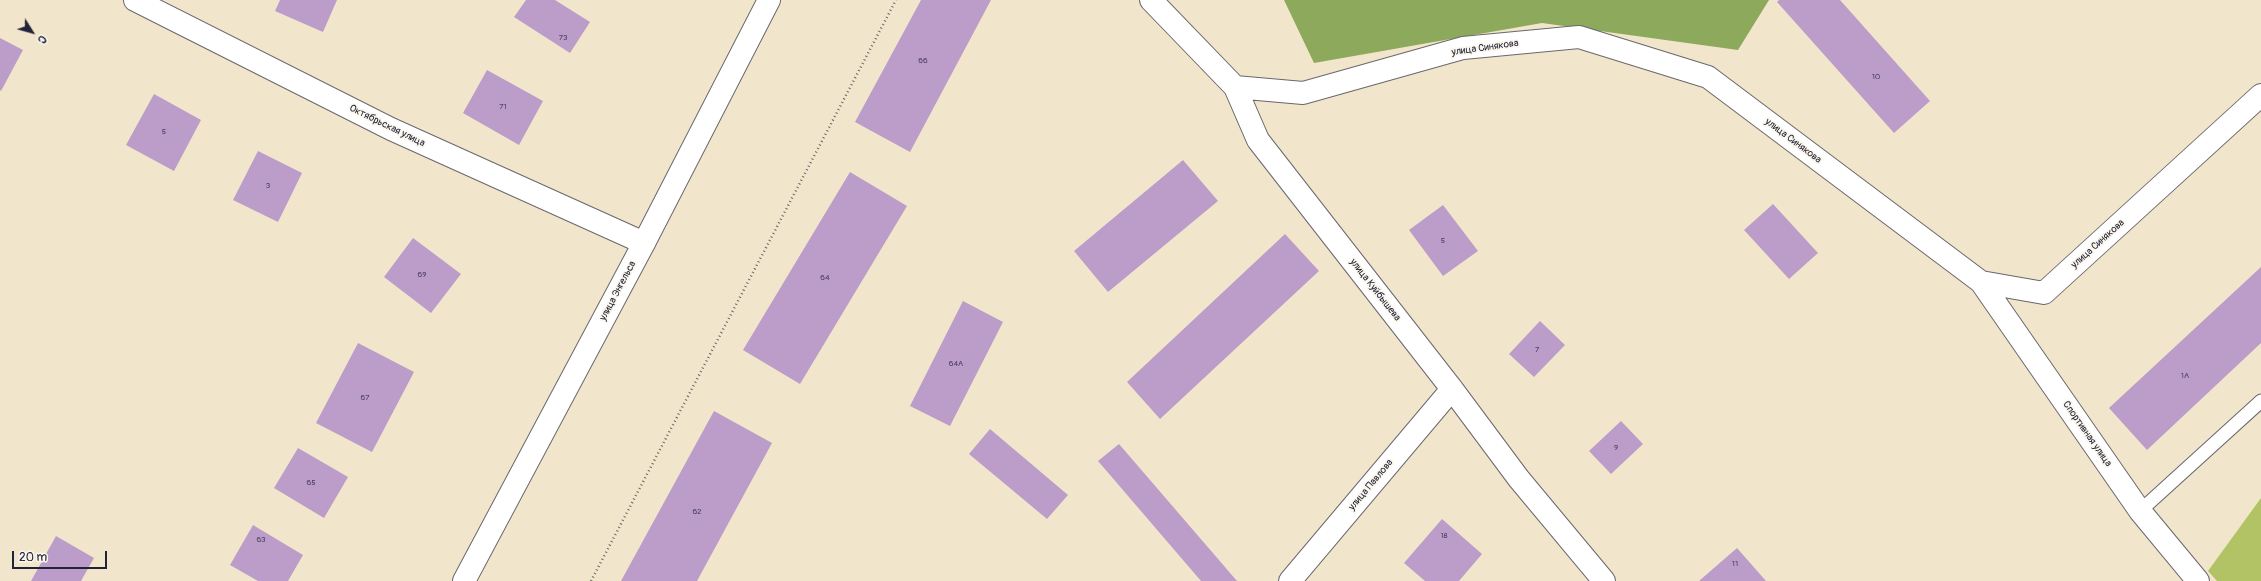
<!DOCTYPE html>
<meta charset="utf-8">
<style>
body{margin:0}
#map{position:relative;width:2261px;height:581px;overflow:hidden;background:#f1e6cb;font-family:Pangolin,sans-serif}
canvas{display:block}
.north{position:absolute;left:12px;top:12px;width:40px;height:40px;-webkit-text-stroke:3px #fbf7ec;paint-order:stroke;rotate:127deg;font-size:11px;font-weight:700;line-height:16px;text-align:center;color:#22223b}
.north::after{content:'';display:block;margin:auto;width:14px;height:18px;background:#22223b;clip-path:polygon(50% 0,100% 100%,50% 72%,0 100%)}
.scale{position:absolute;left:12px;top:551px;width:95px;height:18px;box-sizing:border-box;border:2px solid #22223b;border-top:0;padding-left:5px;font-size:12px;line-height:14px;white-space:nowrap;color:#22223b;-webkit-text-stroke:3px #fbf7ec;paint-order:stroke}
</style>
<div id="map">
<canvas width="2261" height="581"></canvas>
<div class="north">С</div>
<div class="scale">20 m</div>
</div>
<script>
const g = document.querySelector('canvas').getContext('2d');
g.lineJoin = 'round';
function fillPath(path, color) { g.fillStyle = color; g.fill(path, 'evenodd'); }
const toPath = rows => new Path2D(rows.map(r => 'M' + r).join(''));
function trace(path, color, width, dash) { g.strokeStyle = color; g.lineWidth = width; g.lineCap = dash ? 'butt' : 'round'; g.setLineDash(dash || []); g.stroke(path); }
function drawText(font, color, halo, rows, align = 'center') {
  g.font = font + ' Pangolin,sans-serif'; g.lineWidth = 3.5; g.setLineDash([]); g.textBaseline = 'middle'; g.strokeStyle = halo; g.fillStyle = color; for (const [text, x, y, turn = 0] of rows) {
    g.save(); g.translate(x, y); g.rotate((+turn || 0) * Math.PI / 180); g.textAlign = isNaN(turn) ? turn : align; if (halo) g.strokeText(text, 0, 0); g.fillText(text, 0, 0); g.restore();
  }
}
const green = toPath([
 [2261,498,2261,581,2217,581,2208,571]
]);
const forest = toPath([
 [1284,0,1769,0,1738,50,1542,23,1314,63]
]);
const building = toPath([
 [280,0,337,0,323,32,275,11],
 [526,0,555,0,590,22,570,53,514,17],
 [921,0,991,0,910,152,855,122],
 [1779,0,1840,0,1930,101,1894,133,1777,2],
 [0,38,23,50,1,91,0,90],
 [487,70,543,101,519,145,463,113],
 [154,94,201,120,174,171,126,145],
 [258,151,302,173,278,222,233,200],
 [1183,160,1218,201,1108,292,1074,251],
 [850,172,907,206,800,384,743,350],
 [1773,204,1818,253,1789,279,1744,230],
 [1443,205,1478,251,1443,276,1409,230],
 [1285,234,1319,271,1160,419,1127,382],
 [413,238,461,274,431,313,384,277],
 [2261,267,2261,343,2147,450,2109,408],
 [963,301,1003,322,950,426,910,406],
 [1540,321,1565,345,1534,377,1509,354],
 [358,343,414,372,372,452,316,423],
 [714,411,772,443,697,581,621,581],
 [1621,421,1643,444,1611,474,1589,451],
 [990,429,1068,495,1047,519,969,454],
 [1119,444,1237,581,1201,581,1098,461],
 [298,448,348,477,324,518,274,488],
 [1442,519,1482,554,1459,581,1425,581,1404,563],
 [253,525,303,555,288,581,258,581,230,565],
 [56,536,94,558,81,581,31,581],
 [1737,548,1766,581,1699,581]
]);
const path = toPath([
 [591,581,896,0]
]);
const lane = toPath([
 [2140,511,2261,401]
]);
const street = toPath([
 [135,0,391,129,644,243],
 [1151,0,1235,87,1258,140,1452,389,1519,479,1604,581],
 [1235,87,1303,93,1463,48,1579,37,1708,77,1981,282,2044,293,2261,95],
 [1981,282,2140,511,2198,581],
 [1290,581,1452,389]
]);
const secondary = toPath([
 [464,581,644,243,769,0]
]);
const numberNames = [
 ["73",563,38],
 ["66",923,61],
 ["10",1876,77],
 ["71",503,107],
 ["5",164,132],
 ["3",268,186],
 ["5",1443,241],
 ["69",422,275],
 ["64",825,278],
 ["7",1537,350],
 ["64А",956,364],
 ["1А",2185,376],
 ["67",365,398],
 ["9",1616,448],
 ["65",311,483],
 ["62",697,512],
 ["18",1444,536],
 ["63",261,540],
 ["11",1735,564]
];
const streetNames = [
 ["улица Синякова",1485,48,-8],
 ["Октябрьская улица",387,126,26],
 ["улица Синякова",1793,141,37],
 ["улица Синякова",2098,244,-42],
 ["улица Куйбышева",1375,290,52],
 ["улица Энгельса",618,291,-62],
 ["Спортивная улица",2087,434,55],
 ["улица Павлова",1371,485,-50]
];
fillPath(green, '#b2c366');
fillPath(forest, '#8da95b');
fillPath(building, '#bc9cc9');
trace(lane, '#6a676d', 15);
trace(street, '#6a676d', 24);
trace(secondary, '#6a676d', 24);
trace(path, '#6a676d', 2.5, [1, 3]);
trace(lane, '#fff', 13);
trace(street, '#fff', 22);
trace(secondary, '#fff', 22);
drawText('8px', '#48405e', null, numberNames);
drawText('10px', '#22223b', '#fbf7ec', streetNames);
</script>
